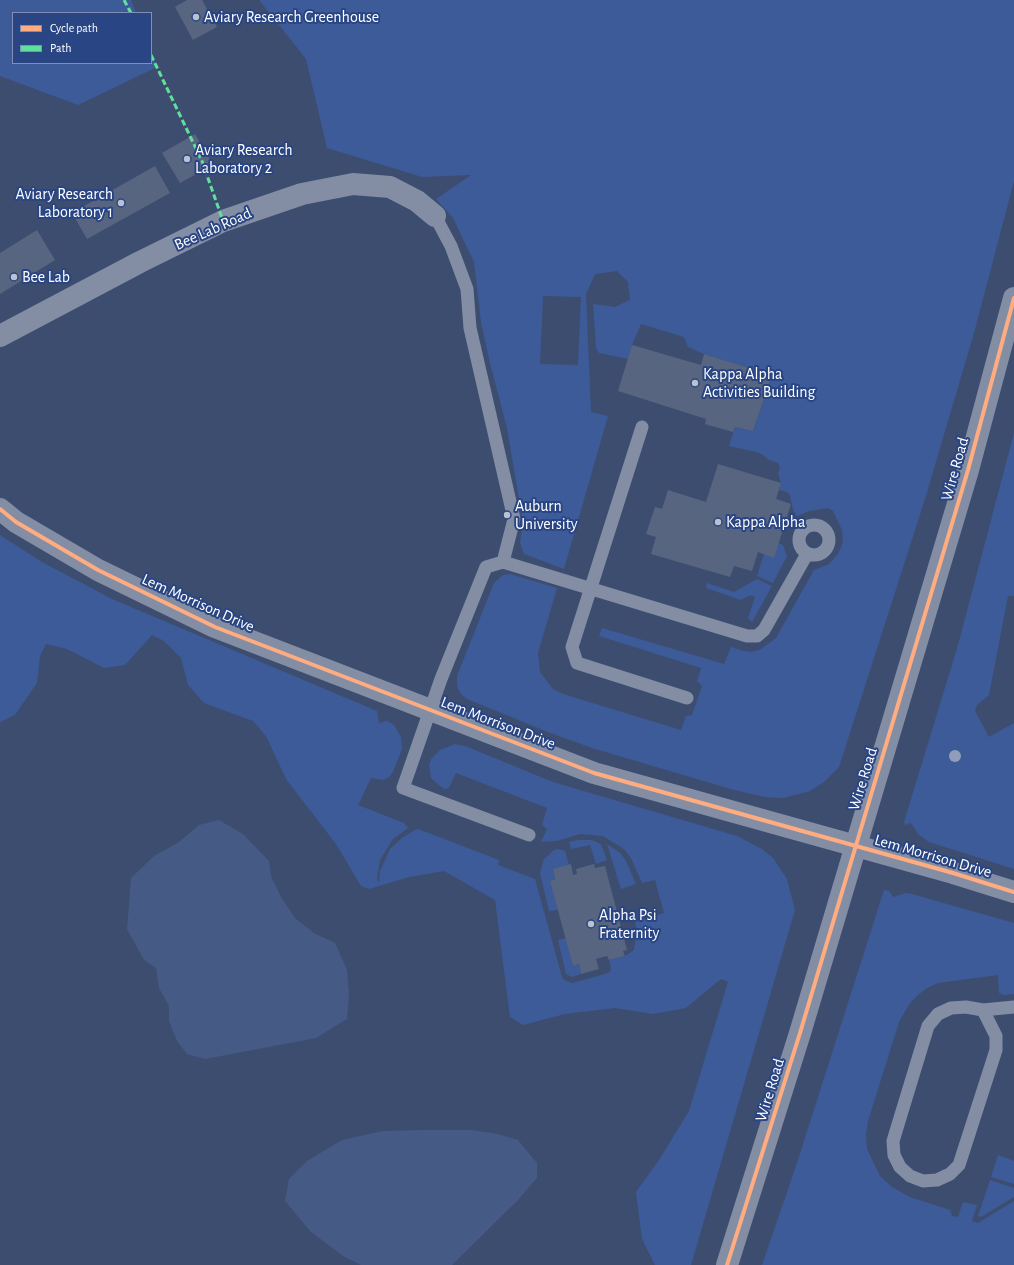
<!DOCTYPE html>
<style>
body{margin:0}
#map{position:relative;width:1014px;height:1265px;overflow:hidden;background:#3d4d6f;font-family:"Alegreya Sans",sans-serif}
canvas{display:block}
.legend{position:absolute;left:12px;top:12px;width:140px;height:52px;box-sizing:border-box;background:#294583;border:1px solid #7f8fb5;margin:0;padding:5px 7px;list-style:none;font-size:12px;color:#fff}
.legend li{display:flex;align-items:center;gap:8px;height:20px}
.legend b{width:20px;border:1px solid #7f8fb5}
</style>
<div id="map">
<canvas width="1014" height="1265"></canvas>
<ul class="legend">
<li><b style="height:5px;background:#ffac80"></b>Cycle path</li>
<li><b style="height:5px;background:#60e19b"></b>Path</li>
</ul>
</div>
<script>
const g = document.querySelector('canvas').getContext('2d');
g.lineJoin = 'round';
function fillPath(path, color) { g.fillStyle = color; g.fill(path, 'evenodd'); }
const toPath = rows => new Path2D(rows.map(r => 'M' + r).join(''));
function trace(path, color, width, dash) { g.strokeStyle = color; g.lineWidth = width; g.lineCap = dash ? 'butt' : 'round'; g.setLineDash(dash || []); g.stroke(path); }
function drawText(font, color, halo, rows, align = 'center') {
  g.font = font + ' "Alegreya Sans",sans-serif'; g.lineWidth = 4; g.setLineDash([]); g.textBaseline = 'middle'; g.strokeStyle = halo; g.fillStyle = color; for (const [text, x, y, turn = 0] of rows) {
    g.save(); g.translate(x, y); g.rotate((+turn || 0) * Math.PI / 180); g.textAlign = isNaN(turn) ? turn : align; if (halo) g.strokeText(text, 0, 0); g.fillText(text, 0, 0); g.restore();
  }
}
const green = toPath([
 [0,0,131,0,136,13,13,13,13,63,151,63,151,52,157,67,78,105,0,76],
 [259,0,1014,0,1014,181,974,333,925,499,839,767,824,782,810,791,783,798,765,797,734,790,592,748,548,732,467,699,461,694,457,686,457,676,494,583,503,575,510,574,557,588,538,653,540,672,553,689,563,694,681,730,686,716,692,715,702,686,697,681,701,668,599,636,602,628,724,664,731,647,744,651,752,652,761,649,776,638,814,570,829,564,838,554,843,542,842,530,833,511,828,508,809,511,797,516,793,510,790,495,787,492,779,490,781,483,778,473,780,468,778,463,769,460,763,455,756,452,729,446,735,427,753,431,772,375,704,354,688,347,684,337,641,324,632,345,628,359,599,353,596,348,593,304,615,307,630,300,628,282,617,271,595,274,586,294,591,412,608,416,564,569,524,554,520,542,523,523,507,428,490,363,481,322,474,262,453,218,436,199,471,175,422,177,327,148,306,59],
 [543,296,581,297,578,365,540,364],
 [1014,433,1014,596,1008,596,989,695,977,705,975,711,989,737,1014,723,1014,869,929,842,918,834,911,823,905,825,904,822,958,645],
 [0,535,42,562,112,599,377,711,379,723,387,721,394,725,401,737,402,749,393,772,388,778,382,780,371,778,358,805,404,823,408,828,393,839,380,860,377,878,379,883,380,871,390,849,402,838,415,830,418,829,499,860,498,865,535,879,562,977,564,980,572,983,605,974,610,972,611,968,609,960,625,956,634,950,637,931,635,922,664,913,655,880,642,883,631,858,624,849,603,836,580,834,557,841,541,842,547,829,542,825,547,808,456,773,449,788,444,789,440,786,431,778,429,765,431,759,440,750,455,744,465,746,553,782,737,836,762,849,773,858,787,879,795,910,691,1265,655,1265,642,1239,636,1192,659,1160,689,1111,728,982,722,979,716,983,686,1008,653,1014,615,1008,565,1014,523,1025,510,1017,495,900,444,871,409,877,369,889,361,886,336,844,286,779,266,736,253,721,204,703,188,685,181,658,164,641,152,635,125,665,104,668,67,649,46,644,40,656,37,683,15,715,0,722],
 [778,543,783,545,787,556,773,583,757,576,764,554,774,557],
 [757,579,772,586,752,622,748,618,755,597,750,595,741,600,706,588,707,583,734,592],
 [578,840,592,840,601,844,607,860,596,864,590,845,571,849,569,842],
 [607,844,620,853,626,861,636,884,621,889],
 [558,849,565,851,569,865,553,869,555,879,550,881,558,910,549,911,540,873,544,859,554,850],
 [884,890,889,891,893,897,906,893,912,894,1014,923,1014,994,1004,995,999,993,998,975,938,983,927,988,918,995,910,1003,899,1022,868,1121,866,1135,867,1149,880,1176,892,1187,910,1197,950,1210,952,1216,958,1217,963,1202,977,1205,972,1221,978,1223,1014,1201,1014,1265,762,1265,797,1163],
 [566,938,573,966,579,964,581,974,572,977,566,974,558,940],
 [998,1155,1014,1161,1014,1184,991,1177],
 [990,1180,1014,1188,1014,1197,981,1217,978,1216]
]);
const water = toPath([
 [219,820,243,834,269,861,271,876,281,897,295,918,314,933,335,943,347,970,349,995,347,1019,316,1038,205,1059,187,1054,177,1041,169,1021,169,1006,159,988,156,968,144,960,127,929,131,878,154,856,179,842,199,825],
 [423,1130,472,1130,498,1134,518,1140,537,1163,537,1178,518,1200,452,1265,361,1265,343,1256,310,1231,285,1201,289,1179,307,1161,342,1140,383,1131]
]);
const building = toPath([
 [187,0,202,0,217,27,193,40,175,7],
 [195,134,213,165,180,183,162,153],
 [155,166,170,193,87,239,72,213],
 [37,230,55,260,0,294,0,253],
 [632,345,701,365,704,354,772,375,753,431,735,427,733,432,705,424,706,419,618,391],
 [718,464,781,483,776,499,791,504,774,558,758,552,752,571,734,566,730,577,651,554,656,537,646,534,655,507,662,509,668,490,706,502],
 [571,864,573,875,577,874,576,869,594,864,595,868,605,866,627,950,623,951,625,956,609,960,607,956,596,959,599,969,581,974,579,964,573,966,550,881,555,879,553,869]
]);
const service = toPath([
 [435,216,451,246,467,289,470,328,514,519,503,562],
 [642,427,572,647,577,663,687,698],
 '799 540a15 15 0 1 1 30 0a15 15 0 1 1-30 0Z',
 [529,835,403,788,441,679,486,567,503,562,747,636,757,636,764,630,807,554],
 [966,1007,983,1010,996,1036,996,1050,959,1165,950,1174,937,1180,923,1181,910,1176,900,1167,894,1155,893,1141,928,1026,938,1014,951,1008,966,1007],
 [983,1010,1014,1007]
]);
const minor = toPath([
 [0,336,140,262,223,221,302,194,353,184,390,187,417,201,435,216]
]);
const tertiary = toPath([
 [0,509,16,522,98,570,215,627,594,773,953,873,1014,892],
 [727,1265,800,1033,968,470,1014,298]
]);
const quiet = toPath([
 [124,0,131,13],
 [151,55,202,161,223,221]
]);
const cycleway = toPath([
 [0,509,16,522,98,570,215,627,594,773,953,873,1014,892],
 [727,1265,800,1033,968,470,1014,298]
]);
const trees = [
 [955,756]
];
const markers = [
 [196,17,4,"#bbc1cd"],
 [187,159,4,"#bbc1cd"],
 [121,203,4,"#bbc1cd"],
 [14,277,4,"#bbc1cd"],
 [695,383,4,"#bbc1cd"],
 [507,515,4,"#bbc1cd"],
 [718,522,4,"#bbc1cd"],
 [591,924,4,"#bbc1cd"]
];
const poiNames = [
 ["Aviary Research Greenhouse",204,17],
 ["Aviary Research",195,150],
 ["Laboratory 2",195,168],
 ["Aviary Research",113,194,"right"],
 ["Laboratory 1",113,212,"right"],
 ["Bee Lab",22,277],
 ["Kappa Alpha",703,374],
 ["Activities Building",703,392],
 ["Auburn",515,506],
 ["University",515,524],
 ["Kappa Alpha",726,522],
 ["Alpha Psi",599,915],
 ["Fraternity",599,933]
];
const streetNames = [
 ["Bee Lab Road",213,229,-24],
 ["Wire Road",955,469,-74],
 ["Lem Morrison Drive",198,603,24],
 ["Lem Morrison Drive",498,723,21],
 ["Wire Road",863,779,-73],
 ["Lem Morrison Drive",933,856,16],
 ["Wire Road",770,1090,-73]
];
fillPath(green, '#3d5b99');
fillPath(water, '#465a86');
fillPath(building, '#586580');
trace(service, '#838ea5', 13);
trace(minor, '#838ea5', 22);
trace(tertiary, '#838ea5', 22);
trace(quiet, '#60e19b', 3, [6, 3]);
trace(cycleway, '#ffac80', 4);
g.fillStyle = '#919eb9';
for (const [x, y] of trees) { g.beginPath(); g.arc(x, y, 6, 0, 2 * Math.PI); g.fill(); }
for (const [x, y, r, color] of markers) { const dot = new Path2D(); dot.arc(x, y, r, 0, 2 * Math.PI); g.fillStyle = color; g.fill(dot); trace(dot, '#294583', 1.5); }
drawText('16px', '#fff', '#294583', poiNames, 'left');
drawText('16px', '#fff', '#294583', streetNames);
</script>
